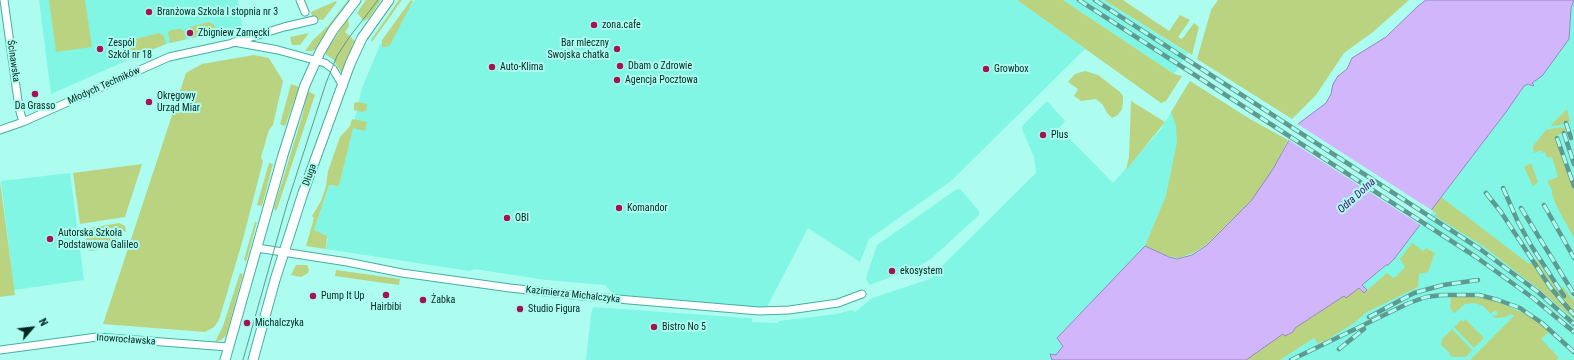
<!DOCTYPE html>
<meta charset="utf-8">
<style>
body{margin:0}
#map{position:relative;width:1574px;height:360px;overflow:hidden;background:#acfdef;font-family:"Roboto Condensed",sans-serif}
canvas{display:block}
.north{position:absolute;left:12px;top:308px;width:40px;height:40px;-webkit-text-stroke:3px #acfdef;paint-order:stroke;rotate:62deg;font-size:11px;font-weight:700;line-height:16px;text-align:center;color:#022521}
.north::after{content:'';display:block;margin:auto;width:14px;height:18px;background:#022521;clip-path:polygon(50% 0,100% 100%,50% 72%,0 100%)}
</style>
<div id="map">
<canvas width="1574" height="360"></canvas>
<div class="north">N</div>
</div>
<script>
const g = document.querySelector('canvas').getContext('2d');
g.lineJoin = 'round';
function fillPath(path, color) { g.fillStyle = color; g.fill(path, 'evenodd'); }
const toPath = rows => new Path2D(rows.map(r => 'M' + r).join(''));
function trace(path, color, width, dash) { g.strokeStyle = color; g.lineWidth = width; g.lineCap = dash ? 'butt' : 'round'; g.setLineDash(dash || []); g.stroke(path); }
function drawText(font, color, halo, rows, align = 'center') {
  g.font = font + ' "Roboto Condensed",sans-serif'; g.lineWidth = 4; g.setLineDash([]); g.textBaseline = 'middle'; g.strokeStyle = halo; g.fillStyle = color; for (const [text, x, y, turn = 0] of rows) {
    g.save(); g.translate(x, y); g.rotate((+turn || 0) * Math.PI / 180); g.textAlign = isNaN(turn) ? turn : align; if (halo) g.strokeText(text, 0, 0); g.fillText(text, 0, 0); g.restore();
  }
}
const built = toPath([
 [39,0,238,0,242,27,162,45,51,94],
 [415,0,1017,0,1085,49,951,181,869,239,860,262,808,228,767,307,742,306,613,294,605,285,546,280,474,269,470,271,326,249,328,239,314,230,329,185,339,186,362,88,380,45],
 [1063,0,1104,0,1188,53,1174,74],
 [1574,0,1574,360,1280,360,1352,313,1339,293,1419,226,1506,112,1524,86,1532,83,1535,80,1571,8],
 [1190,81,1207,243,1193,253,1178,258,1168,256,1145,247,1057,338,1063,346,1055,356,1050,354,1052,360,586,360,591,315,593,307,747,318,752,318,752,322,777,323,779,321,836,314,852,310,855,312,872,298,930,279,939,272,942,266,1036,173,1034,157,1022,129,1023,125,1047,101,1065,121,1059,128,1113,183,1161,129],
 [70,173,84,280,14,290,1,181],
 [957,189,961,190,979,211,979,215,931,259,921,265,870,285,866,279,867,275,877,245]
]);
const green = toPath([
 [49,0,85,0,92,47,56,52],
 [348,0,349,0,332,23,317,48,312,51,305,51,313,40,328,26],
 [366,0,381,0,369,18,364,21,357,13],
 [399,0,402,0,372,42,371,40],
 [411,0,413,1,390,45,386,47,382,47,382,40],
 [1017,0,1063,0,1174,74,1182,76,1166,101,1161,103],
 [1104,0,1123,0,1169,31,1180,15,1190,20,1178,37,1182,39,1194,23,1199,27,1192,55],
 [1218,0,1409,0,1373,32,1344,53,1316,95,1292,119,1197,59,1211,10],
 [336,1,337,2,323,20,313,19,311,12],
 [348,18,349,26,345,32,355,41,342,72,341,72,333,59,326,55,325,53],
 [209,22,214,25,218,32,190,38,188,29,190,27],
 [180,29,184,31,186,39,170,43,168,32,171,30],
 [159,33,164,36,166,44,132,58,130,53,131,46,135,39],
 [309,33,300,45,292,45,290,37],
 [254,55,269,58,283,81,273,125,269,130,261,157,263,161,243,239,220,317,217,323,214,327,205,332,103,324,186,73,202,64],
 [1085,71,1098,75,1120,92,1123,96,1123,101,1122,109,1118,115,1112,118,1107,113,1103,105,1096,99,1081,101,1074,96,1078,89,1068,82,1075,74],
 [1190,81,1250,119,1288,140,1273,169,1251,201,1207,244,1193,253,1178,258,1168,256,1145,246,1166,196,1177,142,1176,126,1171,112],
 [291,84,299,87,285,126,280,124],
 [308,91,315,95,277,209,275,211,274,208,302,117],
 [1131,101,1165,122,1126,170,1129,157],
 [357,102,367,104,366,111,362,112,354,110,354,103],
 [1567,109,1570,121,1560,125,1552,126,1551,125],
 [352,119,367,122,365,131,353,128,339,186,329,185,314,230,327,236,326,249,306,246,314,218,312,216,321,201,326,186,328,171,340,137,350,126],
 [1561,127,1561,128,1566,127,1567,131,1556,136,1574,186,1574,238,1556,205,1552,194,1552,190,1547,181,1558,177,1552,157,1547,158,1545,152,1542,153,1541,150,1534,153,1533,146,1546,130],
 [269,163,273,164,262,206,257,205],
 [1531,163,1538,182,1533,186,1524,167],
 [142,164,125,217,80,224,73,173],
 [0,181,15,295,0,297],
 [1441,197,1529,264,1537,260,1557,290,1563,287,1574,301,1574,319,1541,291,1483,246,1435,216,1436,213,1431,210],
 [255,222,257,222,246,262,244,259],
 [119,223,125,226,126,232,120,230,115,248,89,251,84,229],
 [1412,243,1423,251,1426,248,1435,253,1428,272,1419,274,1418,287,1367,312,1354,323,1322,343,1321,341,1318,344,1314,338,1280,360,1246,360,1283,334,1293,332,1295,328,1344,296,1346,297,1360,288,1364,293,1387,273,1393,278,1397,276,1405,267,1400,259],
 [296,265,307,265,309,270,308,273,301,277,291,275],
 [336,270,400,279,399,285,335,276],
 [240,273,243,274,226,336,221,340,215,342,223,326],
 [1451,297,1475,297,1493,300,1530,316,1550,331,1541,339,1558,357,1557,359,1558,360,1470,360,1514,316,1511,314,1505,317,1495,318,1493,316,1494,315,1496,316,1498,313,1495,310,1491,314,1483,306,1475,303,1465,304,1456,312,1453,313,1450,306],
 [1465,319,1484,338,1474,348,1454,327,1461,320,1463,322],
 [1452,329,1472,350,1466,357,1454,357,1449,355,1450,353,1441,345,1442,339]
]);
const water = toPath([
 [1426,0,1574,0,1571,8,1569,39,1542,76,1532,83,1534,85,1533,86,1528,84,1524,86,1506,112,1394,259,1388,265,1386,265,1362,285,1367,290,1364,293,1359,288,1346,298,1344,296,1295,328,1293,332,1285,336,1283,334,1246,360,1052,360,1050,354,1056,355,1063,346,1057,338,1145,246,1169,257,1177,259,1192,255,1207,245,1251,201,1273,169,1298,124,1326,103,1331,94,1333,84,1338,76,1347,69,1352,58,1386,37,1418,6,1426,0]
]);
const pier = toPath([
 [1296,123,1433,211,1422,226,1287,139]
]);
const minor = toPath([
 [4,0,19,108,23,122],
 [300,0,305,12],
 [234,42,278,50,325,63,333,69,343,86],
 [0,130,23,122,169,57,229,44,284,27,314,20],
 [257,248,347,262,402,273,510,288,582,296,759,311,789,310,838,303,862,294],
 [0,350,97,337,228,347]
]);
const tertiary = toPath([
 [225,360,283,155,305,85,320,52,333,30,356,0],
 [253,360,275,280,303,193,350,64,362,38,389,0]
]);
const tram = toPath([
 [243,360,287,204,326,83,337,56,348,39,378,0]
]);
const rail = toPath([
 [1079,0,1476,257,1533,298,1574,332],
 [1095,0,1480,249,1538,292,1574,324],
 [1566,123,1571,138],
 [1564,133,1574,164],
 [1557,138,1574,186],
 [1503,188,1518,222,1532,247,1564,296],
 [1486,193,1501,212,1550,287,1574,315],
 [1544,205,1574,258],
 [1521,208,1574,294],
 [1369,317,1414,293,1443,285,1478,280],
 [1339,349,1364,329],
 [1291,360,1409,303,1426,297,1442,295,1479,295,1498,300,1520,308,1542,323,1574,352]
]);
const markers = [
 [149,12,4,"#a51251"],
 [594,25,4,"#a51251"],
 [190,33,4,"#a51251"],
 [100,49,4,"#a51251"],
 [617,49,4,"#a51251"],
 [620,66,4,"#a51251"],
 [492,67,4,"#a51251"],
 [986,69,4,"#a51251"],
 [617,80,4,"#a51251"],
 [35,94,4,"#a51251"],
 [149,102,4,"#a51251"],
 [1043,135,4,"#a51251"],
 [619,208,4,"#a51251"],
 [507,218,4,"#a51251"],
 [50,239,4,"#a51251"],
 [892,271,4,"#a51251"],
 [386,295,4,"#a51251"],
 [313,296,4,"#a51251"],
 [423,300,4,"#a51251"],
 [520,309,4,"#a51251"],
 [247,323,4,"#a51251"],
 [654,327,4,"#a51251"]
];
const poiNames = [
 ["Branżowa Szkoła I stopnia nr 3",157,12],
 ["zona.cafe",602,25],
 ["Zbigniew Zamęcki",198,33],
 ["Zespół",108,43],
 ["Szkół nr 18",108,55],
 ["Bar mleczny",609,43,"right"],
 ["Swojska chatka",609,55,"right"],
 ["Dbam o Zdrowie",628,66],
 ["Auto-Klima",500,67],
 ["Growbox",994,69],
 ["Agencja Pocztowa",625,80],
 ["Okręgowy",157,96],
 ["Urząd Miar",157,108],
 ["Da Grasso",35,106,"center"],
 ["Plus",1051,135],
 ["Komandor",627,208],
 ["OBI",515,218],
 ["Autorska Szkoła",58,233],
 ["Podstawowa Galileo",58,245],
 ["ekosystem",900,271],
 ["Pump It Up",321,296],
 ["Żabka",431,300],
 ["Hairbibi",386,307,"center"],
 ["Studio Figura",528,309],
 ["Michalczyka",255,323],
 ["Bistro No 5",662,327]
];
const streetNames = [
 ["Ścinawska",13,61,82],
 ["Młodych Techników",104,86,-24],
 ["Długa",310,175,-70],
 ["Kazimierza Michalczyka",573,295,6],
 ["Inowrocławska",126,340,4]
];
const waterNames = [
 ["Odra Dolna",1357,196,-42]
];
fillPath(built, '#81f6e5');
fillPath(green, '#b9d380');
fillPath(water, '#d2b6fb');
trace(water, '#948aba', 1);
fillPath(pier, '#acfdef');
trace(minor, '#43afa0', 9);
trace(tertiary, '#43afa0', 11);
trace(minor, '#fff', 7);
trace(tertiary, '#fff', 9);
trace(tram, '#5e9a90', 1);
trace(rail, '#5e9a90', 4.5);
trace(rail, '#acfdef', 3, [9]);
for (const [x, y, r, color] of markers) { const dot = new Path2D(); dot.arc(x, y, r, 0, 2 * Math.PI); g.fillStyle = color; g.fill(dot); trace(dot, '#acfdef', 1.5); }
drawText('10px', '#022521', '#acfdef', poiNames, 'left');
drawText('10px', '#022521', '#acfdef', streetNames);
drawText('italic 11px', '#450d72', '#acfdef', waterNames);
</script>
